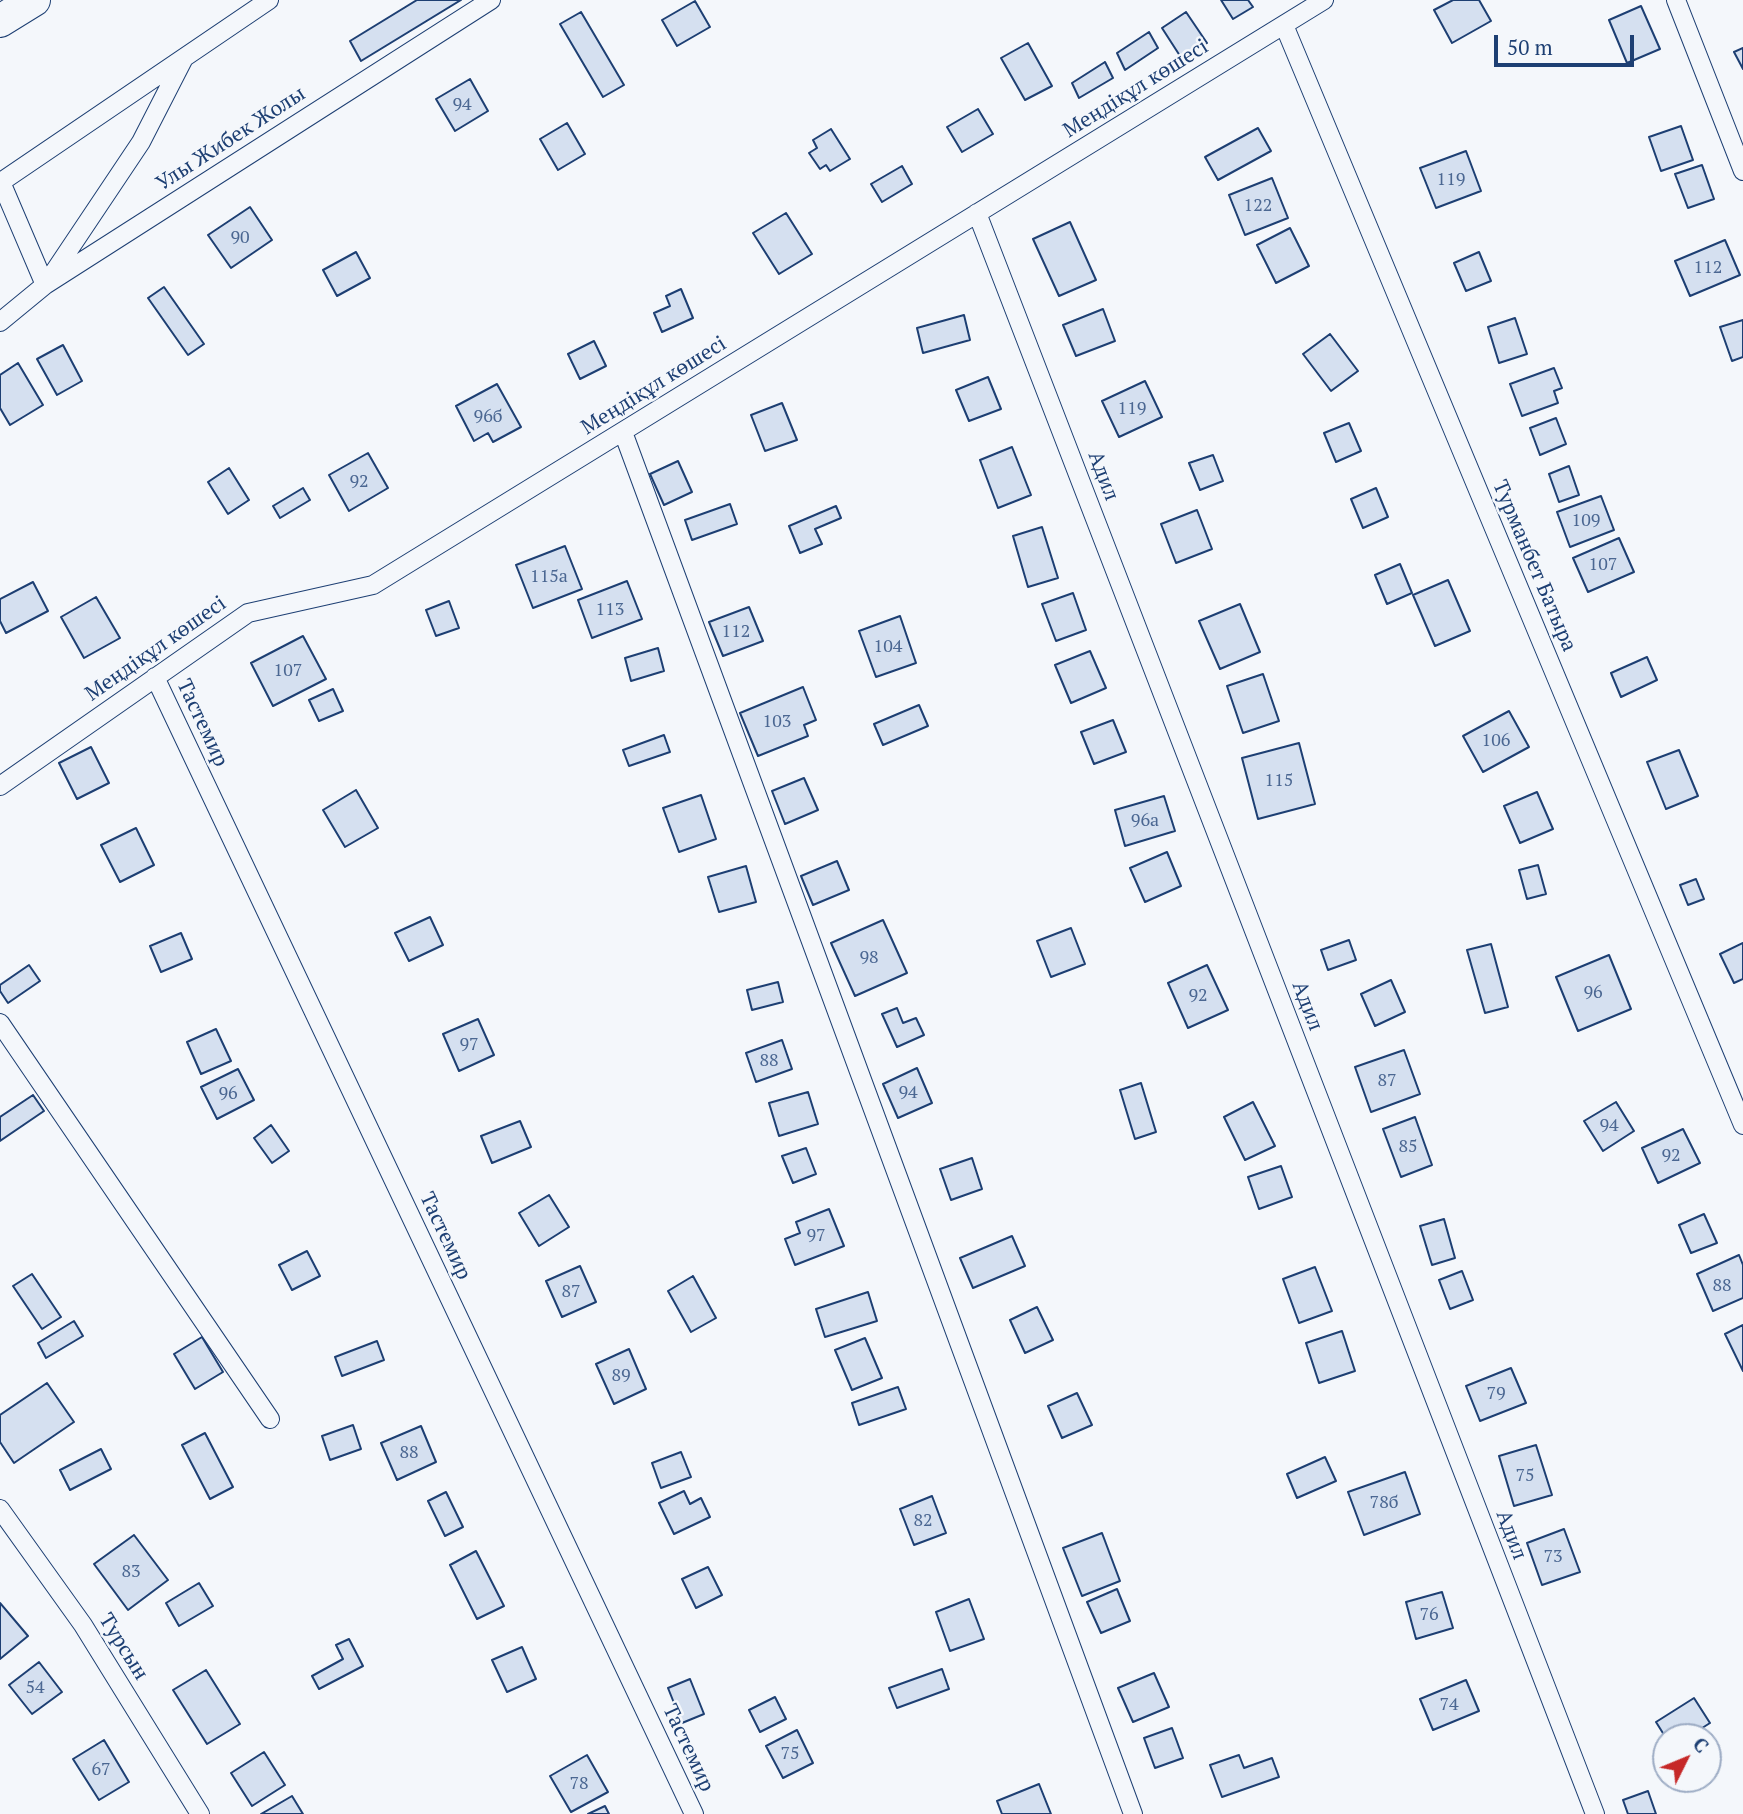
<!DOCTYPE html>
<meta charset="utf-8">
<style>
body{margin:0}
#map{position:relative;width:1743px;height:1814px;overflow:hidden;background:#f4f7fb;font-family:"PT Serif",serif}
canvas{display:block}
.north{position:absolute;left:1652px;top:1723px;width:70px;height:70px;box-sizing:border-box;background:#f4f7fb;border:2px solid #9eadc5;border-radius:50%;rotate:47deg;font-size:19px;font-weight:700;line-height:28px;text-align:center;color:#1d3f73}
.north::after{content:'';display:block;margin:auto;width:24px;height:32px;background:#c62828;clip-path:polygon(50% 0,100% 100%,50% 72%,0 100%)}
.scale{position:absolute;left:1494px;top:35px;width:140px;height:32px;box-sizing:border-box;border:4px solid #1d3f73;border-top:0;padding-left:9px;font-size:21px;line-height:24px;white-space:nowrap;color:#1d3f73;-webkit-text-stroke:5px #f4f7fb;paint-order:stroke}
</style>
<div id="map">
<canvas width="1743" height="1814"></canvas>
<div class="north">С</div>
<div class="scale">50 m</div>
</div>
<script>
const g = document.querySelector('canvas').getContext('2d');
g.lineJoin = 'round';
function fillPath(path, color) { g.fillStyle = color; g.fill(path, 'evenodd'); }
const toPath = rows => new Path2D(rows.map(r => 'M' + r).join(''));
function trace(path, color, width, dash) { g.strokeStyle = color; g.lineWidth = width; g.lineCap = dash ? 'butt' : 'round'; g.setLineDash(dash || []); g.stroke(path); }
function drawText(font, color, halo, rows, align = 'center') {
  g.font = font + ' "PT Serif",serif'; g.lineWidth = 5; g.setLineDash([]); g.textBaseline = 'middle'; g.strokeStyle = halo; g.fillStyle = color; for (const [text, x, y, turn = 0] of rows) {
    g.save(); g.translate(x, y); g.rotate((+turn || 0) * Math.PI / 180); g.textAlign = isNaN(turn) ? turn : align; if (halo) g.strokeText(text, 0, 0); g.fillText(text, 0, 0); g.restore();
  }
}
const building = toPath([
 [417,0,461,0,361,61,350,41,417,0],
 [1221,0,1248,0,1253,7,1233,19,1221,0],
 [1453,0,1479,0,1491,21,1452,43,1434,10,1453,0],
 [695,1,710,27,677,46,662,20,695,1],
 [1641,6,1660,49,1627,63,1609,20,1641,6],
 [581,12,624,85,603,97,560,24,581,12],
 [1186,12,1207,43,1182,59,1162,28,1186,12],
 [1149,32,1158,48,1125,70,1117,53,1149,32],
 [1028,43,1052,86,1025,100,1001,58,1028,43],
 [1743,48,1743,69,1734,52,1743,48],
 [1105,62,1113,78,1079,98,1072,83,1105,62],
 [470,79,488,111,455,131,436,99,470,79],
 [978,109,993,134,962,152,947,127,978,109],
 [567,123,585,154,558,170,540,139,567,123],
 [1681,126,1693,160,1661,171,1649,137,1681,126],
 [1258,128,1271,151,1218,180,1205,157,1258,128],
 [831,129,850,159,830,171,826,165,820,169,809,153,817,148,813,140,831,129],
 [1466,151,1481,191,1436,208,1420,168,1466,151],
 [1702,165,1714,199,1688,208,1675,174,1702,165],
 [902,166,912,184,882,202,871,184,902,166],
 [1272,178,1288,218,1245,235,1229,195,1272,178],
 [250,207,272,240,231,268,208,235,250,207],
 [786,213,812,254,779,274,753,233,786,213],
 [1070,222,1096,280,1059,296,1033,239,1070,222],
 [1290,228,1309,266,1276,283,1257,245,1290,228],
 [1725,240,1740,275,1690,296,1675,261,1725,240],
 [356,252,370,278,337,296,323,270,356,252],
 [1479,252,1491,281,1466,291,1454,263,1479,252],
 [164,287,204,344,188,355,148,298,164,287],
 [681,289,693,318,662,332,654,313,670,306,666,296,681,289],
 [1103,309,1115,341,1076,356,1063,325,1103,309],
 [964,315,970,340,923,353,917,328,964,315],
 [1515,318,1527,354,1499,363,1488,327,1515,318],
 [1743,320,1743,357,1732,361,1720,327,1743,320],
 [1330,334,1358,371,1331,391,1303,354,1330,334],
 [594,341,606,366,580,379,568,354,594,341],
 [63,345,82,381,57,395,37,359,63,345],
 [18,363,43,405,10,425,0,408,0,375,18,363],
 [1554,368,1562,388,1554,391,1558,403,1522,416,1510,384,1554,368],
 [988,377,1001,409,969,421,956,390,988,377],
 [1145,381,1162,417,1119,437,1102,401,1145,381],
 [497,384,521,427,493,442,488,433,474,441,456,406,497,384],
 [782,403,797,440,765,451,751,415,782,403],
 [1556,418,1566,444,1540,455,1530,428,1556,418],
 [1349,423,1361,451,1336,462,1324,433,1349,423],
 [1012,447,1031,495,998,508,980,460,1012,447],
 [368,453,388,488,349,511,329,475,368,453],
 [1213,455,1223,481,1200,490,1189,463,1213,455],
 [678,461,692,492,664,505,650,474,678,461],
 [1569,466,1579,495,1559,502,1549,474,1569,466],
 [229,468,249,500,228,514,208,482,229,468],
 [303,488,310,500,280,518,273,506,303,488],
 [1376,488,1388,517,1363,528,1351,499,1376,488],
 [1601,496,1614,530,1570,547,1557,512,1601,496],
 [730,504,737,524,692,540,685,520,730,504],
 [836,506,841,518,815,529,822,544,800,553,789,526,836,506],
 [1197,510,1212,549,1176,563,1161,524,1197,510],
 [1042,527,1058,578,1028,587,1013,536,1042,527],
 [1619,538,1634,572,1588,592,1573,558,1619,538],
 [565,546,582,589,533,608,516,565,565,546],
 [1400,564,1412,593,1387,604,1375,575,1400,564],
 [1448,580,1470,631,1435,646,1413,595,1448,580],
 [627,581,642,619,592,638,578,600,627,581],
 [33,582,48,611,6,633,0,621,0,599,33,582],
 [1073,593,1086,630,1056,641,1042,604,1073,593],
 [96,597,120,638,84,658,61,617,96,597],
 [449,601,459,628,436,636,426,610,449,601],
 [1240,604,1260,652,1220,669,1199,621,1240,604],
 [749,607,763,641,723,656,709,622,749,607],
 [900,616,916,663,876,677,859,631,900,616],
 [303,636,326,679,273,706,251,663,303,636],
 [658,648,664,671,631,681,625,658,658,648],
 [1090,651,1106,688,1071,703,1055,665,1090,651],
 [1647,657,1657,680,1621,697,1611,673,1647,657],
 [1263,674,1279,721,1243,733,1227,686,1263,674],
 [803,687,816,720,804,725,808,736,758,756,740,713,803,687],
 [333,689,343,711,319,721,309,700,333,689],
 [919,705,928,726,883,745,874,724,919,705],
 [1509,711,1529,747,1483,772,1463,736,1509,711],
 [1113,720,1126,752,1094,764,1081,732,1113,720],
 [664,735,670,752,629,766,623,750,664,735],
 [1299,743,1315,804,1258,819,1242,758,1299,743],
 [91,747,109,783,77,799,59,763,91,747],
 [1679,750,1698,796,1666,809,1647,762,1679,750],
 [804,778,818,810,785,824,772,791,804,778],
 [356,790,378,828,345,847,323,810,356,790],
 [1537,792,1553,829,1520,843,1504,806,1537,792],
 [701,795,716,839,679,852,663,808,701,795],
 [1164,796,1175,831,1125,846,1115,810,1164,796],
 [136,828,154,865,120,882,101,845,136,828],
 [1167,852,1181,886,1145,902,1130,868,1167,852],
 [837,861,849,890,813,905,801,876,837,861],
 [1538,865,1546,894,1527,899,1519,870,1538,865],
 [746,866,756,902,719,912,708,877,746,866],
 [1696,879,1704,899,1688,905,1680,885,1696,879],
 [430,917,443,945,409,961,395,933,430,917],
 [883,920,907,973,855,996,831,943,883,920],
 [1071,928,1085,964,1051,977,1037,941,1071,928],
 [181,933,192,959,161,972,150,946,181,933],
 [1349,940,1356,960,1328,970,1321,950,1349,940],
 [1743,943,1743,979,1734,983,1720,954,1743,943],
 [1491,944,1508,1007,1485,1013,1467,950,1491,944],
 [1609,955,1631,1009,1578,1031,1556,977,1609,955],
 [29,965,40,981,8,1003,0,991,0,985,29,965],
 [1207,965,1228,1010,1188,1028,1168,983,1207,965],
 [1391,980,1405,1012,1375,1026,1361,994,1391,980],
 [778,982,783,1002,752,1010,747,990,778,982],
 [897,1008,903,1023,916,1018,924,1035,897,1047,882,1014,897,1008],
 [478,1019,494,1055,459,1071,443,1034,478,1019],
 [216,1029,231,1061,201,1074,187,1042,216,1029],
 [782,1040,792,1069,756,1082,746,1053,782,1040],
 [1404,1050,1420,1094,1371,1112,1355,1067,1404,1050],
 [917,1068,932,1103,898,1118,883,1084,917,1068],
 [238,1069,254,1100,217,1119,201,1087,238,1069],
 [1141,1083,1156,1132,1135,1139,1120,1090,1141,1083],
 [808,1092,818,1124,779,1136,769,1103,808,1092],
 [33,1095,44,1111,0,1141,0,1117,33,1095],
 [1253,1102,1275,1146,1245,1160,1224,1117,1253,1102],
 [1616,1102,1634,1131,1603,1151,1584,1121,1616,1102],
 [1415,1117,1432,1165,1401,1177,1383,1129,1415,1117],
 [520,1121,531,1147,492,1163,481,1136,520,1121],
 [271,1125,289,1151,272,1163,254,1138,271,1125],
 [1683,1129,1700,1163,1658,1183,1642,1148,1683,1129],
 [806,1148,816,1174,793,1183,782,1156,806,1148],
 [972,1158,982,1189,951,1200,940,1169,972,1158],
 [1281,1166,1292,1197,1259,1209,1248,1177,1281,1166],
 [549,1195,569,1227,539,1246,519,1213,549,1195],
 [829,1209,844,1246,795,1265,785,1239,800,1233,796,1222,829,1209],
 [1704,1214,1717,1243,1691,1253,1679,1225,1704,1214],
 [1444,1219,1455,1258,1432,1265,1420,1226,1444,1219],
 [1012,1236,1025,1266,973,1288,960,1258,1012,1236],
 [307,1251,320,1276,292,1290,279,1265,307,1251],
 [1739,1255,1743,1265,1743,1298,1713,1311,1697,1274,1739,1255],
 [580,1266,596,1302,562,1317,546,1281,580,1266],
 [1315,1267,1332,1311,1299,1323,1283,1279,1315,1267],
 [1462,1271,1473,1300,1450,1309,1439,1280,1462,1271],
 [32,1274,61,1317,42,1329,13,1286,32,1274],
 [693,1276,716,1318,691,1332,668,1291,693,1276],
 [868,1292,877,1321,825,1337,816,1309,868,1292],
 [1037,1307,1053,1340,1025,1353,1010,1320,1037,1307],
 [74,1321,83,1336,46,1358,38,1343,74,1321],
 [1743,1325,1743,1371,1725,1334,1743,1325],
 [1342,1331,1355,1371,1319,1383,1306,1343,1342,1331],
 [202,1337,223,1372,195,1389,174,1354,202,1337],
 [865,1338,882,1378,852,1390,835,1350,865,1338],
 [377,1341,384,1360,342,1376,335,1357,377,1341],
 [629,1349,646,1389,614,1404,596,1364,629,1349],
 [1511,1368,1526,1403,1480,1421,1466,1386,1511,1368],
 [47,1383,74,1422,14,1463,0,1442,0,1415,47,1383],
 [898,1387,906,1409,859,1425,852,1403,898,1387],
 [1077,1393,1092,1425,1062,1438,1048,1406,1077,1393],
 [353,1425,361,1449,330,1460,322,1436,353,1425],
 [421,1426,436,1462,397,1480,381,1443,421,1426],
 [205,1433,233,1487,210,1499,182,1445,205,1433],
 [1536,1445,1552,1495,1514,1506,1499,1456,1536,1445],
 [101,1449,111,1469,70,1490,60,1470,101,1449],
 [681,1452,691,1477,661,1488,652,1463,681,1452],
 [1325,1457,1336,1481,1297,1498,1287,1474,1325,1457],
 [1405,1472,1420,1514,1364,1535,1348,1492,1405,1472],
 [684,1491,690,1504,701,1498,710,1517,674,1534,659,1503,684,1491],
 [446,1492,463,1527,445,1536,428,1501,446,1492],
 [932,1496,946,1533,914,1545,900,1509,932,1496],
 [1564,1529,1580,1572,1542,1585,1527,1543,1564,1529],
 [1102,1533,1120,1581,1082,1596,1063,1548,1102,1533],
 [134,1535,168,1580,128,1610,94,1564,134,1535],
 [476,1551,504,1606,477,1619,450,1565,476,1551],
 [708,1567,722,1595,696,1608,682,1579,708,1567],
 [199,1583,213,1606,179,1626,166,1603,199,1583],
 [1117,1589,1130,1621,1101,1633,1087,1602,1117,1589],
 [1442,1592,1453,1628,1416,1639,1406,1602,1442,1592],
 [969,1599,984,1639,950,1651,936,1612,969,1599],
 [0,1603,28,1636,0,1659,0,1603],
 [349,1639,363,1666,319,1689,312,1676,343,1659,336,1645,349,1639],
 [522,1647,536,1679,507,1692,492,1660,522,1647],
 [39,1662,62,1692,32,1714,9,1685,39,1662],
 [942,1669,949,1689,897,1708,889,1688,942,1669],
 [206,1670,240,1724,207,1744,173,1690,206,1670],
 [1154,1673,1169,1707,1133,1722,1118,1688,1154,1673],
 [690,1679,704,1714,682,1723,668,1688,690,1679],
 [1466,1680,1479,1711,1433,1730,1420,1699,1466,1680],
 [775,1697,786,1719,760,1732,749,1710,775,1697],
 [1694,1698,1710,1723,1688,1737,1666,1738,1656,1722,1694,1698],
 [1172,1728,1183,1758,1155,1768,1144,1738,1172,1728],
 [797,1730,813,1763,783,1778,766,1746,797,1730],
 [104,1740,129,1782,99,1800,73,1759,104,1740],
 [264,1752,285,1785,252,1806,231,1773,264,1752],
 [587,1755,608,1792,571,1812,550,1776,587,1755],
 [1239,1755,1244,1768,1272,1758,1279,1777,1222,1797,1210,1765,1239,1755],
 [1039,1784,1051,1814,1002,1814,997,1801,1039,1784],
 [1648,1791,1656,1814,1628,1814,1623,1800,1648,1791],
 [292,1796,303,1814,261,1814,292,1796],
 [605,1806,609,1814,588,1814,605,1806]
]);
const street = toPath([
 [1676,0,1743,171],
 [1284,25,1743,1125],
 [977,213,1595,1814],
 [50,278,141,142,183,60],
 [45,285,1,182,269,0],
 [0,322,45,285,491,0],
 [623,432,1133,1814],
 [155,677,694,1814],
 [0,786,248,613,373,585,1324,0],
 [0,1023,270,1419],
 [0,1509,83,1625,200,1814]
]);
const highway = toPath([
 [0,21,34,0]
]);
const numberNames = [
 ["94",462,105],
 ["119",1451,180],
 ["122",1258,206],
 ["90",240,238],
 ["112",1708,268],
 ["119",1132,409],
 ["96б",488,417],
 ["92",359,482],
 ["109",1586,521],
 ["107",1603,565],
 ["115а",549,577],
 ["113",610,610],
 ["112",736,632],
 ["104",888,647],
 ["107",288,671],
 ["103",777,722],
 ["106",1496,741],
 ["115",1279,781],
 ["96а",1145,821],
 ["98",869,958],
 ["96",1593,993],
 ["92",1198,996],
 ["97",469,1045],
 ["88",769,1061],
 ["87",1387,1081],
 ["94",908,1093],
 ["96",228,1094],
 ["94",1609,1126],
 ["85",1408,1147],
 ["92",1671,1156],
 ["97",816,1236],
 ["88",1722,1286],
 ["87",571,1292],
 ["89",621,1376],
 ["79",1496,1394],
 ["88",409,1453],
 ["75",1525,1476],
 ["78б",1384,1503],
 ["82",923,1521],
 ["73",1553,1557],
 ["83",131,1572],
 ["76",1429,1615],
 ["54",35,1688],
 ["74",1449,1705],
 ["75",790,1754],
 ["67",101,1770],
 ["78",579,1784]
];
const streetNames = [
 ["Меңдіқұл көшесі",1136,89,-32],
 ["Улы Жибек Жолы",231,139,-33],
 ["Меңдіқұл көшесі",654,386,-32],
 ["Адил",1103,476,69],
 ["Турманбет Батыра",1534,566,67],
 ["Меңдіқұл көшесі",156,649,-35],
 ["Тастемир",202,723,65],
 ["Адил",1307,1006,69],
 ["Тастемир",445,1236,65],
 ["Адил",1511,1535,69],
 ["Турсын",123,1647,58],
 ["Тастемир",688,1748,65]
];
fillPath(building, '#d5e0f0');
trace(building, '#1d3f73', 2);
trace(street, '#1d3f73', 20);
trace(highway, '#1d3f73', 34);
trace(street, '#f4f7fb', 18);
trace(highway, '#f4f7fb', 32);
drawText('18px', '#4b6792', null, numberNames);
drawText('21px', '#1d3f73', '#f4f7fb', streetNames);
</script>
